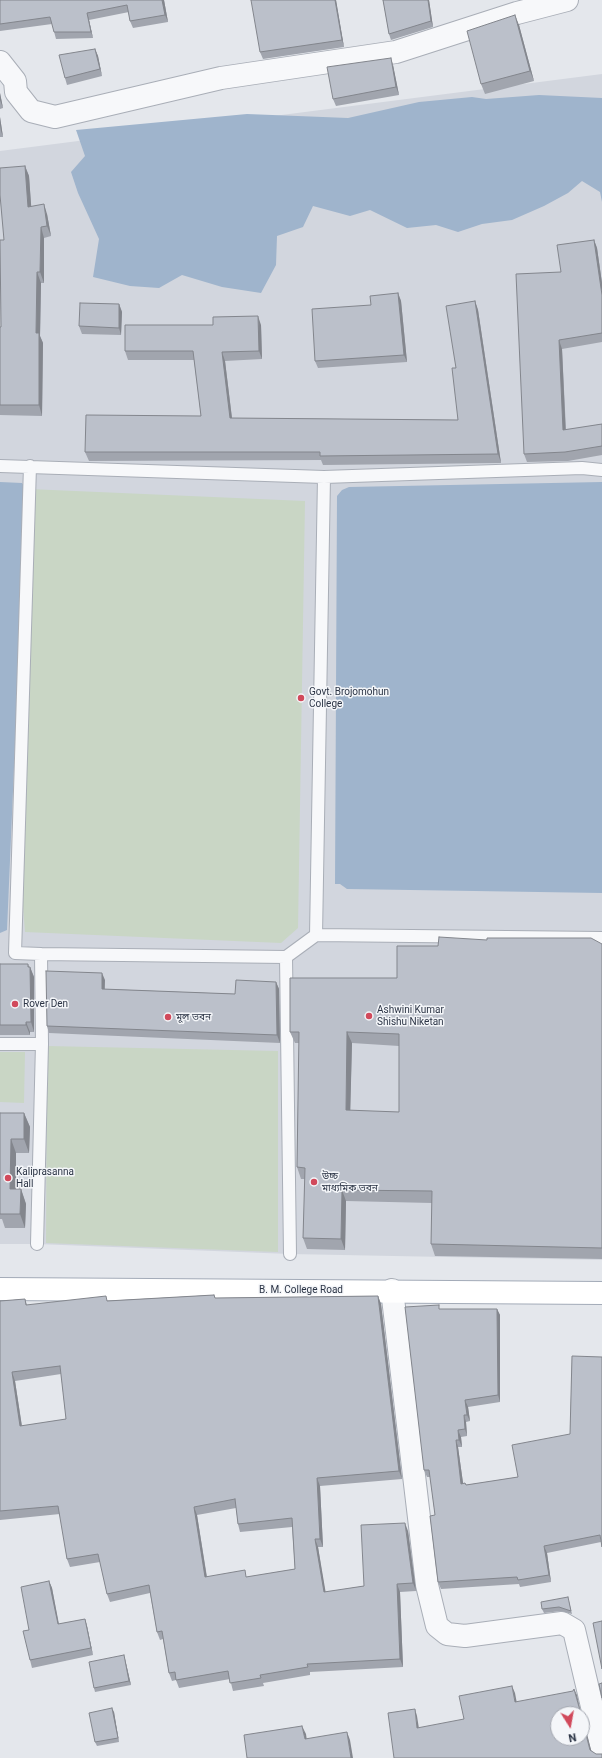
<!DOCTYPE html>
<meta charset="utf-8">
<style>
body{margin:0}
#map{position:relative;width:602px;height:1758px;overflow:hidden;background:#e4e7ec;font-family:Roboto,sans-serif}
canvas{display:block}
.north{position:absolute;left:550px;top:1706px;width:40px;height:40px;box-sizing:border-box;background:#f4f6f9;border:1px solid #a4a8b1;border-radius:50%;rotate:169deg;font-size:11px;font-weight:700;line-height:16px;text-align:center;color:#2b3445}
.north::after{content:'';display:block;margin:auto;width:14px;height:18px;background:#d1495b;clip-path:polygon(50% 0,100% 100%,50% 72%,0 100%)}
</style>
<div id="map">
<canvas width="602" height="1758"></canvas>
<div class="north">N</div>
</div>
<script>
const g = document.querySelector('canvas').getContext('2d');
g.lineJoin = 'round';
function fillPath(path, color) { g.fillStyle = color; g.fill(path, 'evenodd'); }
const toPath = rows => new Path2D(rows.map(r => 'M' + r).join(''));
function trace(path, color, width, dash) { g.strokeStyle = color; g.lineWidth = width; g.lineCap = dash ? 'butt' : 'round'; g.setLineDash(dash || []); g.stroke(path); }
function drawText(font, color, halo, rows, align = 'center') {
  g.font = font + ' Roboto,"Noto Sans Bengali",sans-serif'; g.lineWidth = 3; g.setLineDash([]); g.textBaseline = 'middle'; g.strokeStyle = halo; g.fillStyle = color; for (const [text, x, y, turn = 0] of rows) {
    g.save(); g.translate(x, y); g.rotate((+turn || 0) * Math.PI / 180); g.textAlign = isNaN(turn) ? turn : align; if (halo) g.strokeText(text, 0, 0); g.fillText(text, 0, 0); g.restore();
  }
}
const built = toPath([
 [602,74,602,1260,290,1254,37,1244,0,1244,0,151]
]);
const green = toPath([
 [29,489,305,501,298,928,281,943,25,932,20,868],
 [47,1046,278,1051,278,1252,46,1243],
 [0,1052,25,1052,24,1103,0,1102]
]);
const water = toPath([
 [539,95,602,98,602,202,600,192,582,181,568,193,544,206,512,220,482,224,458,232,436,225,407,228,370,210,350,216,313,206,303,227,277,236,276,265,261,293,222,287,182,275,159,288,130,286,93,277,99,239,78,193,71,172,85,156,76,130,247,114,348,118,419,102,472,97,486,99],
 [0,482,22,483,26,489,7,930,0,933],
 [602,482,602,893,347,889,340,884,335,884,337,496,342,490,349,487]
]);
const lane = toPath([
 [0,466,324,477,582,468,602,470],
 [30,466,15,953,41,954],
 [316,935,324,477],
 [286,957,290,1254],
 [0,1044,42,1044],
 [37,1244,42,1044,41,954,286,957,316,935,602,938]
]);
const street = toPath([
 [0,62,15,81,16,92,31,111,55,117,221,78,396,52,517,13,567,0],
 [392,1290,427,1585,437,1626,447,1634,465,1636,562,1623,574,1630,602,1749]
]);
const primary = toPath([
 [0,1289,602,1293]
]);
const wall = toPath([
 [0,0,164,0,168,22,133,28,130,21,129,12,89,20,93,38,56,39,52,24,0,31],
 [336,0,344,47,263,59,260,52],
 [383,0,429,0,433,27,391,40,389,34],
 [519,25,534,81,485,94,481,84],
 [95,49,98,56,102,76,67,85,65,78],
 [393,65,399,95,336,106,333,99],
 [0,93,3,108,0,109],
 [0,117,3,137,0,137],
 [25,166,29,176,31,206,47,214,51,236,44,238,44,283,41,283,40,336,43,343,42,416,0,415,0,327,1,327,4,240],
 [594,240,597,248,602,283,602,342,562,349,566,430,602,424,602,455,568,461,527,462,524,454,561,272],
 [398,293,401,301,407,362,318,368,315,361,371,305],
 [475,301,478,310,501,463,323,465,321,460,89,461,85,452,201,416,194,360,128,360,125,351,261,325,262,359,225,361,232,418,458,420,456,368],
 [119,304,122,312,121,335,82,334,79,326],
 [487,940,602,944,602,1259,435,1256,431,1244,432,1203,346,1201,345,1250,307,1249,303,1238,305,1179,301,1179,297,1167,299,1043,295,1043,290,1032,397,978,438,946],
 [352,1043,399,1046,399,1112,350,1111],
 [0,964,30,967,34,977,34,1032,30,1032,30,1035,0,1035],
 [105,980,105,989,235,994,276,982,279,989,280,1043,49,1033,47,1026],
 [0,1113,24,1113,30,1127,29,1153,16,1153,16,1189,21,1189,26,1204,25,1228,5,1228,2,1219,0,1219],
 [214,1295,215,1298,378,1296,381,1304,402,1479,320,1486,323,1547,318,1547,325,1592,364,1586,408,1531,416,1591,400,1592,403,1667,310,1672,310,1675,263,1683,264,1686,233,1691,230,1679,179,1688,176,1680,172,1681,169,1673,163,1639,160,1640,157,1632,150,1593,110,1602,107,1594,100,1562,70,1567,67,1559,60,1514,0,1520,0,1300,1,1301,25,1299,27,1305],
 [61,1374,66,1419,22,1426,15,1381],
 [236,1508,238,1524,240,1532,292,1527,295,1569,247,1577,207,1577,197,1515],
 [441,1309,497,1309,500,1315,500,1402,468,1407,470,1421,466,1422,467,1436,461,1437,462,1447,458,1447,463,1483,465,1483,466,1485,518,1477,570,1434,572,1356,601,1542,547,1553,551,1582,520,1587,519,1584,441,1589,438,1582,435,1515,430,1477,427,1477,424,1470],
 [49,1581,52,1588,59,1624,85,1619,87,1626,93,1655,32,1668,30,1660,29,1630],
 [569,1601,572,1614,561,1611,544,1613,542,1609],
 [125,1659,131,1685,95,1692,94,1688],
 [114,1712,119,1742,97,1746,95,1742]
]);
const shadedWall = toPath([
 [162,0,164,0,168,22,165,15],
 [335,0,336,0,344,47,342,40],
 [428,0,429,0,433,27,431,21],
 [87,13,89,20,93,38,91,32],
 [515,15,519,25,534,81,530,71],
 [95,49,98,56,102,76,100,69],
 [391,58,393,65,399,95,396,87],
 [0,93,3,108,0,100],
 [0,117,3,137,1,131,0,125],
 [25,166,29,176,32,217,28,207],
 [44,204,47,214,51,236,47,226],
 [41,227,44,238,44,283,40,272],
 [594,240,597,248,602,283,602,295],
 [37,272,41,283,40,336,43,343,42,416,39,405,36,333],
 [398,293,401,301,407,362,404,355],
 [475,301,478,310,501,463,498,454],
 [119,304,122,312,121,335,119,328],
 [258,316,261,325,262,359,259,351],
 [559,340,562,349,566,439,563,430],
 [222,352,225,361,233,427,230,418],
 [28,964,30,971,30,967,34,977,34,1032,31,1022],
 [102,973,105,980,104,996,102,989],
 [276,982,279,989,280,1043,277,1035],
 [26,1022,30,1032,30,1035,26,1025],
 [347,1032,352,1043,350,1122,346,1110],
 [24,1113,30,1127,29,1153,24,1139],
 [11,1139,16,1153,16,1203,10,1189],
 [21,1189,26,1204,25,1228,20,1214],
 [342,1190,346,1201,345,1250,341,1239],
 [378,1296,381,1304,402,1479,399,1471],
 [497,1309,500,1315,500,1402,498,1395],
 [12,1372,15,1381,23,1434,20,1426],
 [465,1400,468,1407,470,1421,467,1415],
 [464,1415,466,1422,467,1436,465,1429],
 [458,1430,461,1437,462,1447,459,1440],
 [456,1440,458,1447,464,1490,461,1484],
 [317,1478,320,1486,323,1547,320,1539],
 [194,1507,197,1515,208,1585,205,1577],
 [405,1523,408,1531,416,1591,413,1583],
 [315,1539,318,1547,327,1600,324,1592],
 [544,1546,547,1553,551,1582,549,1575],
 [49,1581,52,1588,60,1631,58,1624],
 [397,1584,400,1592,403,1667,400,1659],
 [85,1619,87,1626,93,1655,91,1648],
 [124,1655,125,1659,131,1685,129,1681],
 [512,1686,515,1693,518,1709,515,1702],
 [574,1689,577,1695,581,1714],
 [112,1708,114,1712,119,1742,118,1738],
 [415,1709,417,1716,420,1735,417,1728],
 [582,1716,593,1757,590,1750,582,1719],
 [302,1726,306,1734,308,1748,305,1739],
 [347,1732,350,1740,353,1758,351,1758]
]);
const building = toPath([
 [0,0,162,0,165,15,130,21,127,5,87,13,91,32,54,32,50,17,0,24,0,0],
 [251,0,335,0,342,40,260,52,251,0],
 [383,0,428,0,431,21,389,34,383,0],
 [515,15,530,71,481,84,467,31,515,15],
 [95,49,100,69,65,78,59,55,95,49],
 [391,58,396,87,333,99,327,67,391,58],
 [25,166,28,207,44,204,47,226,41,227,40,272,37,272,36,333,39,333,39,405,0,405,0,327,1,327,0,240,4,240,0,195,0,168,25,166],
 [594,240,602,295,602,333,559,340,563,430,602,424,602,446,565,452,524,454,516,274,561,272,557,245,594,240],
 [398,293,404,355,315,361,312,309,371,305,370,296,398,293],
 [475,301,498,454,320,456,320,452,85,452,86,415,201,416,193,351,125,351,125,325,213,325,213,317,258,316,259,351,222,352,230,418,458,420,452,368,456,368,446,306,475,301],
 [80,303,119,304,119,328,79,326,80,303],
 [439,937,487,940,487,938,591,938,602,944,602,1248,431,1244,432,1191,342,1190,341,1239,303,1238,305,1168,297,1167,299,1032,290,1032,290,978,397,978,397,946,438,946,439,937],
 [347,1032,399,1034,399,1112,346,1110,347,1032],
 [0,964,28,964,28,967,30,967,31,1022,26,1022,26,1025,0,1025,0,964],
 [46,971,102,973,102,989,235,994,236,980,276,982,277,1035,47,1026,46,971],
 [0,1113,24,1113,24,1139,11,1139,10,1189,21,1189,20,1214,0,1214,0,1113],
 [214,1295,215,1298,378,1296,399,1471,317,1478,320,1539,315,1539,324,1592,364,1586,361,1525,405,1523,413,1583,397,1584,400,1659,307,1664,308,1667,260,1675,261,1678,230,1683,228,1671,176,1680,175,1672,169,1673,162,1631,157,1632,149,1585,107,1594,98,1554,67,1559,58,1506,0,1511,0,1301,25,1299,26,1305,106,1296,107,1301,214,1295],
 [60,1366,66,1419,20,1426,12,1372,60,1366],
 [235,1499,238,1524,292,1518,295,1569,246,1577,245,1570,205,1577,194,1507,235,1499],
 [439,1305,439,1309,497,1309,498,1395,465,1400,467,1415,464,1415,465,1429,458,1430,459,1440,456,1440,461,1484,465,1483,466,1485,518,1477,512,1445,570,1434,572,1356,602,1357,602,1547,600,1535,544,1546,549,1575,518,1580,517,1577,438,1582,430,1516,435,1515,429,1470,424,1470,405,1307,439,1305],
 [49,1581,58,1624,85,1619,91,1648,30,1660,23,1631,29,1630,21,1587,49,1581],
 [568,1597,571,1611,559,1607,542,1609,541,1602,568,1597],
 [602,1621,602,1669,593,1623,602,1621],
 [124,1655,129,1681,94,1688,89,1662,124,1655],
 [602,1683,602,1698,599,1684,602,1683],
 [512,1686,515,1702,573,1691,574,1689,581,1714,558,1714,558,1738,582,1738,582,1719,590,1750,596,1754,602,1754,602,1758,394,1758,388,1713,415,1709,417,1728,464,1719,459,1696,512,1686],
 [112,1708,118,1738,95,1742,89,1713,112,1708],
 [302,1726,305,1739,347,1732,351,1758,247,1758,244,1735,302,1726]
]);
const markers = [
 [301,698,4,"#d1495b"],
 [15,1004,4,"#d1495b"],
 [369,1016,4,"#d1495b"],
 [168,1017,4,"#d1495b"],
 [8,1178,4,"#d1495b"],
 [314,1182,4,"#d1495b"]
];
const poiNames = [
 ["Govt. Brojomohun",309,692],
 ["College",309,704],
 ["Rover Den",23,1004],
 ["Ashwini Kumar",377,1010],
 ["Shishu Niketan",377,1022],
 ["মূল ভবন",176,1017],
 ["Kaliprasanna",16,1172],
 ["Hall",16,1184],
 ["উচ্চ",322,1176],
 ["মাধ্যমিক ভবন",322,1188]
];
const streetNames = [
 ["B. M. College Road",301,1290]
];
fillPath(built, '#d2d6de');
fillPath(green, '#c9d6c5');
fillPath(water, '#9fb4cc');
trace(lane, '#a9aeb7', 14);
trace(street, '#a9aeb7', 24);
trace(primary, '#a3abb8', 24);
trace(lane, '#f7f8fa', 12);
trace(street, '#f7f8fa', 22);
trace(primary, '#fff', 22);
fillPath(wall, '#a1a5ae');
fillPath(shadedWall, '#83868d');
fillPath(building, '#bbc0ca');
trace(building, '#83868d', 1);
for (const [x, y, r, color] of markers) { const dot = new Path2D(); dot.arc(x, y, r, 0, 2 * Math.PI); g.fillStyle = color; g.fill(dot); trace(dot, '#f4f6f9', 1.5); }
drawText('10px', '#2b3445', '#f4f6f9', poiNames, 'left');
drawText('10px', '#2b3445', '#f4f6f9', streetNames);
</script>
